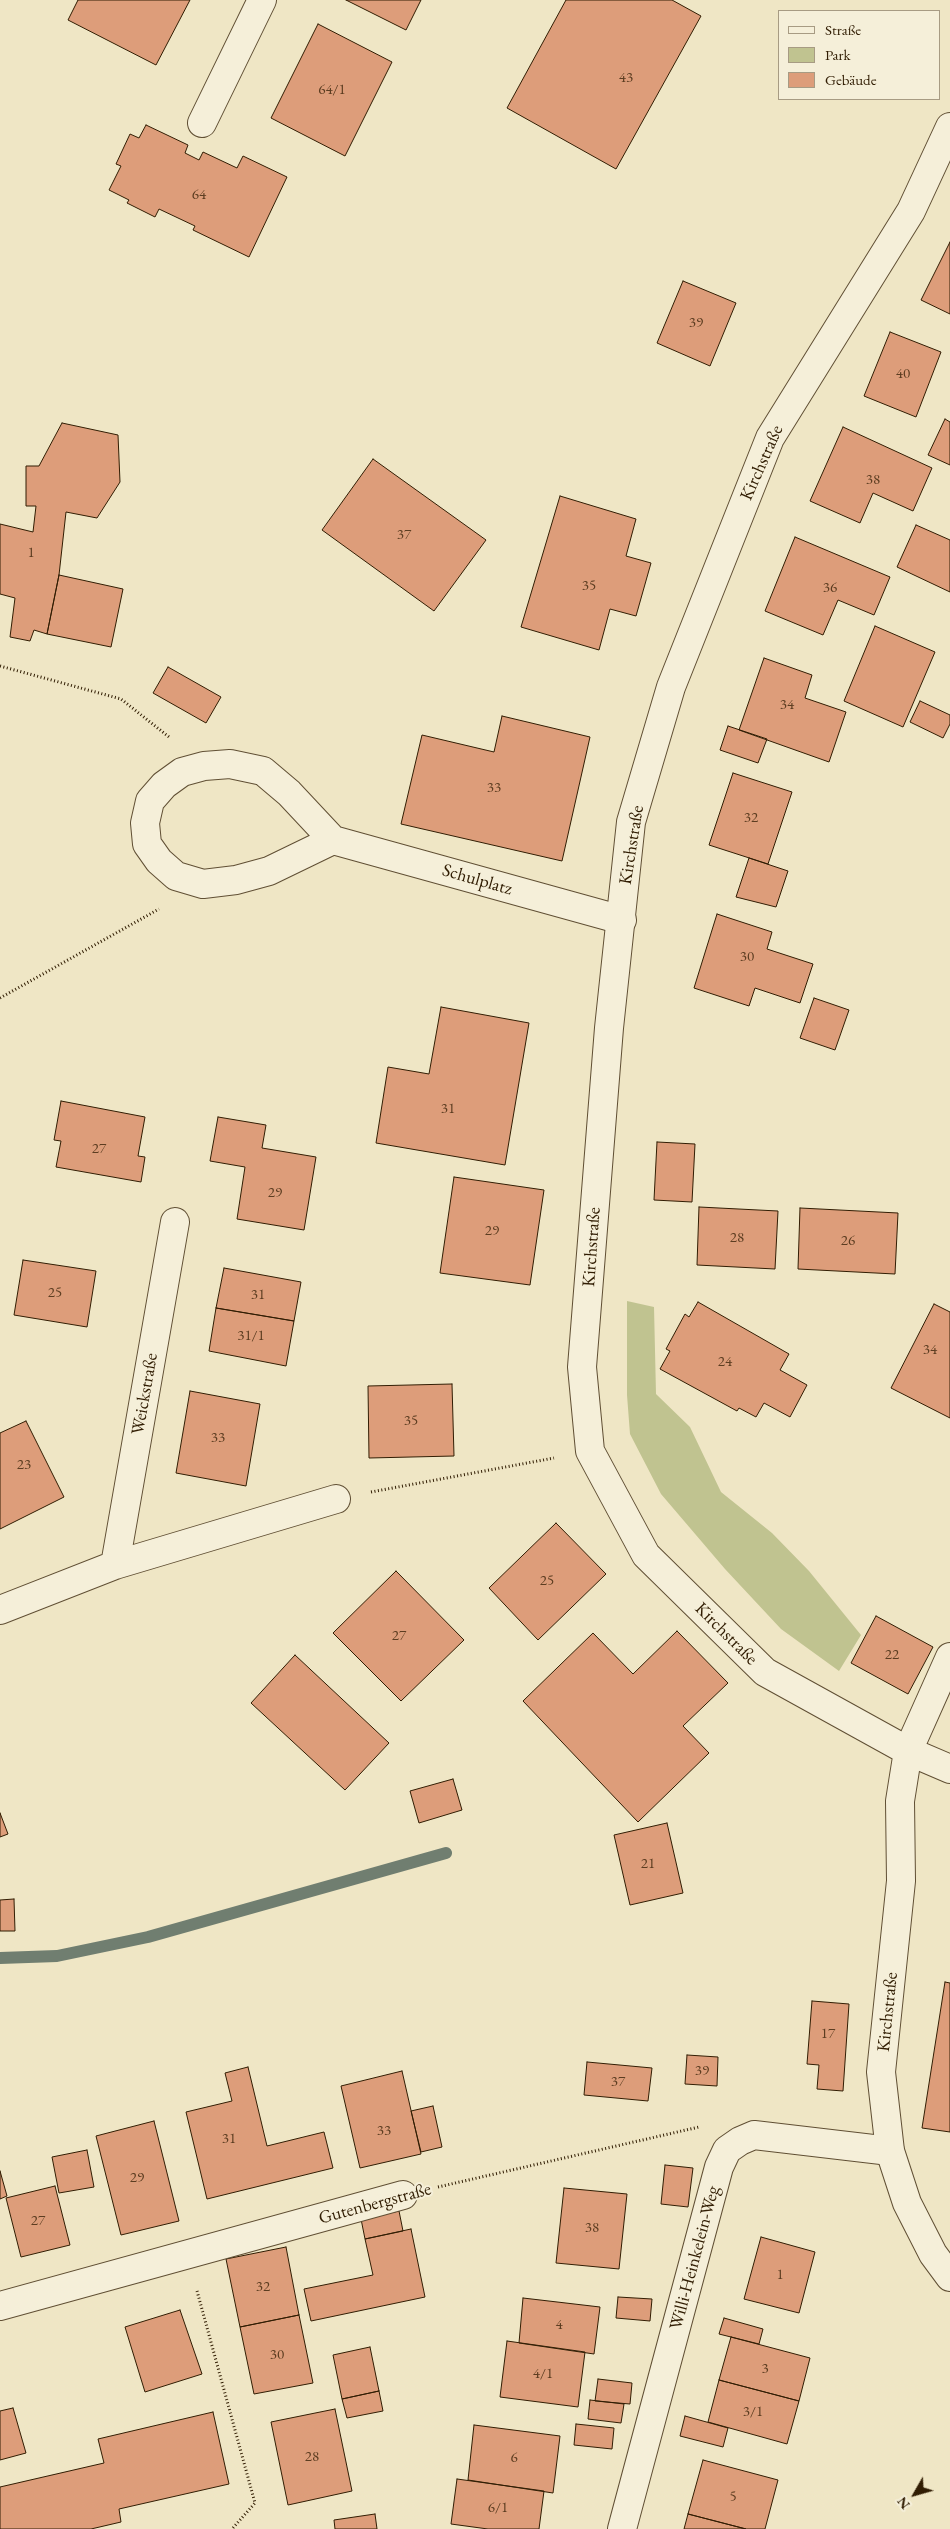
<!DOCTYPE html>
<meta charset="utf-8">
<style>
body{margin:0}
#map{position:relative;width:950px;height:2529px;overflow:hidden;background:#efe6c5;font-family:"EB Garamond",serif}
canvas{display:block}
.legend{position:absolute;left:778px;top:10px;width:162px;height:90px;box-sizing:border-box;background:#f5efd9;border:1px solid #a79b83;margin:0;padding:6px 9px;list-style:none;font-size:15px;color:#311d03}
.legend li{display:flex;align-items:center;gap:10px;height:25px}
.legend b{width:25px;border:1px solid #a79b83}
.north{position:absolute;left:890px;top:2469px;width:50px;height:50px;-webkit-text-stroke:4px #f5efd9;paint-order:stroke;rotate:232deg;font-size:14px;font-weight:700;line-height:20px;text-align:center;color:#311d03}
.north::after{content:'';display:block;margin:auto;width:18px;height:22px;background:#311d03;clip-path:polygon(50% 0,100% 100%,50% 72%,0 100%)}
</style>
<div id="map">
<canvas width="950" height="2529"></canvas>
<ul class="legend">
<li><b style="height:6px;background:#f5efd9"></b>Straße</li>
<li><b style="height:14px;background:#c0c390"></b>Park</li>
<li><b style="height:14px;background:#dd9d7a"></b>Gebäude</li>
</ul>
<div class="north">N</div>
</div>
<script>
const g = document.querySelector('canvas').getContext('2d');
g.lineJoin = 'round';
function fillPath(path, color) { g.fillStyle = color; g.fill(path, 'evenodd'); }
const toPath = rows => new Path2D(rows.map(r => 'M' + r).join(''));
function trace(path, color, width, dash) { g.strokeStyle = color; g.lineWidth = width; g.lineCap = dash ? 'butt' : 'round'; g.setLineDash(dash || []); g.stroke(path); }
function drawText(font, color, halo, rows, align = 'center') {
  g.font = font + ' "EB Garamond",serif'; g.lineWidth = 4; g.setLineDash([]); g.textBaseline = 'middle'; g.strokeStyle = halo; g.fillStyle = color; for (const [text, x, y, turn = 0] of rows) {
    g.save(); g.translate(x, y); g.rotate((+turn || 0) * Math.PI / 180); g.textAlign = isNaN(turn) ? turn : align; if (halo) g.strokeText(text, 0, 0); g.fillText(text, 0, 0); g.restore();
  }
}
const green = toPath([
 [627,1301,654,1307,656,1394,690,1427,721,1492,772,1533,809,1571,861,1635,839,1671,781,1629,725,1569,661,1494,630,1434,627,1395]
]);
const stream = toPath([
 [0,1958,57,1956,148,1937,446,1853]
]);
const building = toPath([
 [78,0,190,0,156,65,68,20,78,0],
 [346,0,421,0,406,30,346,0],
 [566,0,672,0,701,16,616,169,507,108,566,0],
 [318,24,392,62,345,156,271,118,318,24],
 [146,125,188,145,185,153,199,160,203,152,237,168,243,156,287,177,249,257,193,230,195,226,159,209,155,217,127,203,129,200,109,190,121,166,116,164,130,134,139,138,146,125],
 [950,242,950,314,921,300,950,242],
 [683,281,736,303,710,366,657,343,683,281],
 [890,332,941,352,916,417,864,396,890,332],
 [945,419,950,422,950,465,928,455,945,419],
 [62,423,118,435,120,482,97,518,66,512,59,575,47,634,34,630,30,641,10,637,15,598,0,594,0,524,33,532,36,506,26,506,26,466,39,466,62,423],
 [843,427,932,468,913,511,873,493,860,523,810,501,843,427],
 [373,459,486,540,434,611,322,530,373,459],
 [560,496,636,519,626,556,651,563,636,616,610,609,599,650,521,627,560,496],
 [916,525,950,540,950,592,897,567,916,525],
 [795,537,890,577,874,615,838,600,823,635,765,611,795,537],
 [59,575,123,589,111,647,47,634,59,575],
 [875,626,935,652,903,727,844,701,875,626],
 [764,658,812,675,805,698,846,712,829,762,739,730,764,658],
 [168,667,221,697,206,723,153,693,168,667],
 [920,701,950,715,950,724,943,738,910,722,920,701],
 [502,716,590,737,562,861,401,824,422,735,494,752,502,716],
 [728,726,767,739,758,763,720,750,728,726],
 [733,773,792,792,768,864,709,845,733,773],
 [749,858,788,871,776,907,736,897,749,858],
 [717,914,772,932,767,949,813,964,800,1003,755,988,749,1006,694,988,717,914],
 [814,998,849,1010,835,1050,800,1038,814,998],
 [441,1007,529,1023,505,1165,376,1143,388,1067,429,1074,441,1007],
 [61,1101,145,1117,138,1156,145,1157,141,1182,56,1167,61,1141,54,1140,61,1101],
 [218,1117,266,1125,262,1148,316,1157,304,1230,237,1219,245,1167,210,1161,218,1117],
 [657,1142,695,1144,692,1202,654,1200,657,1142],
 [454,1177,544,1190,530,1285,440,1273,454,1177],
 [699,1207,778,1211,775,1269,697,1265,699,1207],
 [800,1208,898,1213,895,1274,798,1269,800,1208],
 [23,1260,96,1271,87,1327,14,1315,23,1260],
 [224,1268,301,1282,294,1321,216,1308,224,1268],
 [698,1302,789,1354,780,1370,807,1385,790,1417,764,1403,756,1417,739,1408,737,1411,660,1369,670,1351,666,1349,685,1314,689,1317,698,1302],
 [934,1304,950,1312,950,1418,891,1388,934,1304],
 [216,1308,294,1321,286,1366,209,1351,216,1308],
 [452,1384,454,1456,369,1458,368,1386,452,1384],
 [190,1391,260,1404,246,1486,176,1473,190,1391],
 [26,1421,64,1497,0,1529,0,1433,26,1421],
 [556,1523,606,1574,538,1640,489,1588,556,1523],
 [396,1571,464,1640,401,1701,333,1633,396,1571],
 [876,1616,933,1647,908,1694,851,1663,876,1616],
 [677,1631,728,1683,683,1726,709,1753,638,1822,523,1701,593,1633,633,1674,677,1631],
 [295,1655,389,1743,345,1790,251,1703,295,1655],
 [453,1779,462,1810,419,1823,410,1791,453,1779],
 [0,1813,8,1834,0,1837,0,1813],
 [667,1823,683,1893,630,1905,614,1835,667,1823],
 [14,1899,15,1931,0,1931,0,1900,14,1899],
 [945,1982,950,1983,950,2132,922,2128,945,1982],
 [812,2001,849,2004,843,2091,817,2089,819,2065,807,2064,812,2001],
 [687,2055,718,2057,717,2086,685,2084,687,2055],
 [587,2062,652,2068,648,2101,584,2095,587,2062],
 [248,2067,267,2146,324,2132,333,2168,207,2199,186,2112,232,2101,225,2073,248,2067],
 [402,2071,421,2154,360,2168,341,2086,402,2071],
 [433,2106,442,2147,421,2152,411,2111,433,2106],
 [154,2121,179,2221,121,2235,96,2136,154,2121],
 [87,2150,94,2187,59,2193,52,2157,87,2150],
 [665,2165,693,2168,688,2207,661,2204,665,2165],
 [0,2171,7,2196,0,2199,0,2171],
 [55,2186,70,2245,21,2257,6,2198,55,2186],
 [564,2188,627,2194,619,2269,556,2263,564,2188],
 [399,2211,403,2231,365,2239,361,2219,399,2211],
 [411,2229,425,2297,311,2321,304,2289,373,2275,365,2239,411,2229],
 [761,2237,815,2252,799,2313,744,2299,761,2237],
 [286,2247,299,2315,240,2327,226,2259,286,2247],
 [618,2297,652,2299,650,2321,616,2318,618,2297],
 [523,2298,600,2307,594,2354,519,2343,523,2298],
 [180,2310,202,2374,145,2392,125,2327,180,2310],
 [299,2315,313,2383,254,2394,240,2327,299,2315],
 [724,2318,763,2329,759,2344,719,2334,724,2318],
 [731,2337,810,2358,799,2401,719,2380,731,2337],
 [507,2341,585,2352,578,2407,500,2397,507,2341],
 [370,2347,379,2391,342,2399,333,2355,370,2347],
 [598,2379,632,2383,630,2404,595,2401,598,2379],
 [719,2380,799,2401,787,2444,708,2422,719,2380],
 [379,2391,383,2411,347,2418,342,2399,379,2391],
 [590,2400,624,2404,621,2423,588,2419,590,2400],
 [13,2408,26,2453,0,2460,0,2411,13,2408],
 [335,2409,352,2491,288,2505,271,2422,335,2409],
 [213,2412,229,2484,119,2509,121,2522,91,2529,0,2529,0,2487,104,2463,98,2439,213,2412],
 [685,2416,728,2428,723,2447,680,2436,685,2416],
 [576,2424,614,2428,612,2449,574,2445,576,2424],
 [474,2425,560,2436,553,2493,468,2480,474,2425],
 [703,2460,778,2480,765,2529,746,2529,688,2514,703,2460],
 [457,2479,544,2491,539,2529,488,2529,451,2524,457,2479],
 [375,2514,377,2529,335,2529,334,2520,375,2514],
 [688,2514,746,2529,684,2529,688,2514]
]);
const path = toPath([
 [0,666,121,699,169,737],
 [0,998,159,909],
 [371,1492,554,1458],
 [438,2187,699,2127],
 [197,2291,255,2503,232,2529]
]);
const minor = toPath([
 [202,123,262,0],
 [333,840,269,871,236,880,203,884,176,876,159,861,147,844,145,823,150,801,164,785,182,772,204,766,230,764,263,771,289,793,333,840,622,920],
 [115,1565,175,1222],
 [0,1610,115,1565,336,1499],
 [950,1657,908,1751,950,1769],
 [0,2306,403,2195],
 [622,2529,719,2167,727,2150,740,2141,754,2135,890,2151]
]);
const tertiary = toPath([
 [950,127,911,211,770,438,671,687,631,822,609,1028,582,1367,590,1451,646,1555,765,1672,908,1751,900,1801,901,1881,881,2072,890,2151,907,2203,933,2254,950,2277]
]);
const numberNames = [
 ["43",626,78],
 ["64/1",332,90],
 ["64",199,195],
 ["39",696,323],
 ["40",903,374],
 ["38",873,480],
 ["37",404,535],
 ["1",31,553],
 ["35",589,586],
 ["36",830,588],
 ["34",787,705],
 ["33",494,788],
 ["32",751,818],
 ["30",747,957],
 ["31",448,1109],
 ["27",99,1149],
 ["29",275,1193],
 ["29",492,1231],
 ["28",737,1238],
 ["26",848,1241],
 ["25",55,1293],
 ["31",258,1295],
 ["31/1",251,1336],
 ["34",930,1350],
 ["24",725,1362],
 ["35",411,1421],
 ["33",218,1438],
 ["23",24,1465],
 ["25",547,1581],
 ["27",399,1636],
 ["22",892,1655],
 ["21",648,1864],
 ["17",828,2034],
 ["39",702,2071],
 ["37",618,2082],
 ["33",384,2131],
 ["31",229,2139],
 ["29",137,2178],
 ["27",38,2221],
 ["38",592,2228],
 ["1",780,2275],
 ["32",263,2287],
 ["4",559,2325],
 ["30",277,2355],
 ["3",765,2369],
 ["4/1",543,2374],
 ["3/1",753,2412],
 ["28",312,2457],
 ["6",514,2458],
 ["5",733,2497],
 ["6/1",498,2508]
];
const streetNames = [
 ["Kirchstraße",762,463,-66],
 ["Kirchstraße",632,845,-81],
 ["Schulplatz",477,880,16],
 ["Kirchstraße",592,1247,-86],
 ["Weickstraße",145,1394,-80],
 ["Kirchstraße",726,1634,45],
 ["Kirchstraße",888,2012,-84],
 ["Gutenbergstraße",375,2204,-15],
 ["Willi-Heinkelein-Weg",695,2258,-75]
];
fillPath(green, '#c0c390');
trace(stream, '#707e70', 12);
fillPath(building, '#dd9d7a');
trace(building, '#311d03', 1);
trace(minor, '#604f34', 30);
trace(tertiary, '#604f34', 30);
trace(path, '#311d03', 3, [1, 2.5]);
trace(minor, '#f5efd9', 28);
trace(tertiary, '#f5efd9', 28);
drawText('15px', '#5c3d21', null, numberNames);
drawText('18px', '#311d03', '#f5efd9', streetNames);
</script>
